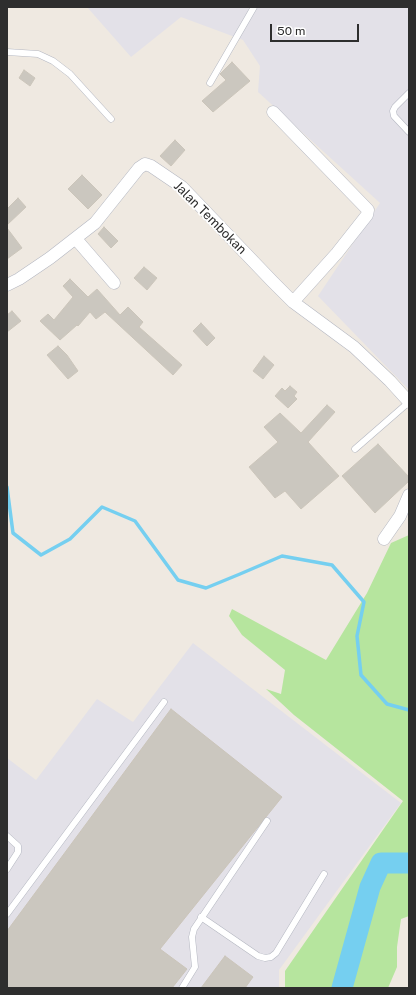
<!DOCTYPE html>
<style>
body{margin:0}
#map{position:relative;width:416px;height:995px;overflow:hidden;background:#efe9e1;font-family:"Public Sans",sans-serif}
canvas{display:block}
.frame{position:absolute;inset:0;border:8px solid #2e2e2e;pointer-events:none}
.scale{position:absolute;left:270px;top:24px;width:89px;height:18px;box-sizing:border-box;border:2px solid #2e2e2e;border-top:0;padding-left:5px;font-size:12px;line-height:14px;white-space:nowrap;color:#2e2e2e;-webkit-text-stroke:3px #fff;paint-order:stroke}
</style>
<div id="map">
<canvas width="416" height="995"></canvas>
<div class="frame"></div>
<div class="scale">50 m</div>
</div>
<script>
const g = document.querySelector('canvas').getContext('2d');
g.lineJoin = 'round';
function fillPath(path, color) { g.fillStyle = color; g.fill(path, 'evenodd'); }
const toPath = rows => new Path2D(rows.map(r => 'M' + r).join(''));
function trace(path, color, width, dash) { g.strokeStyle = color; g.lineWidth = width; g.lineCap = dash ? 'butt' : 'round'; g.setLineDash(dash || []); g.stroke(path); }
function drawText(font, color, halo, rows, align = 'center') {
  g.font = font + ' "Public Sans",sans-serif'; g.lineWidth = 3.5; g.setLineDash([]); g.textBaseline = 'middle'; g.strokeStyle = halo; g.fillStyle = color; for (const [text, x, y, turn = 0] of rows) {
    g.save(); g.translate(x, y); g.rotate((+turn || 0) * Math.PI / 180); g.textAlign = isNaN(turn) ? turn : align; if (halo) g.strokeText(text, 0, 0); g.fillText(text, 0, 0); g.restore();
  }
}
const industrial = toPath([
 [87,7,409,7,409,390,318,296,380,203,258,92,260,66,243,40,181,17,131,57],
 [193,643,401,803,279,970,279,988,7,988,7,758,36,780,97,699,133,722]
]);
const green = toPath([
 [409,535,409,916,401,919,397,947,397,967,388,988,285,988,285,971,403,801,294,715,266,689,281,694,285,670,242,635,229,616,232,609,326,660,367,593,391,543]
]);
const stream = toPath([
 [7,487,13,533,41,555,70,539,102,507,135,521,178,580,206,588,240,574,282,556,332,565,364,602,357,636,361,675,387,704,409,710]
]);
const river = toPath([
 [342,988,370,887,381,863,409,863]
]);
const building = toPath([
 [232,62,250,81,213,112,202,101,226,80,220,74,232,62],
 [24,70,35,78,30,86,19,78,24,70],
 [175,140,185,150,171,166,160,156,175,140],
 [82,175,102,195,88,209,68,189,82,175],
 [18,198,26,207,7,225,7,209,18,198],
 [104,227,118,241,111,248,98,234,104,227],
 [7,228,22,248,7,259,7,228],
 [144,267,157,278,147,290,134,278,144,267],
 [70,279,88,297,97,289,120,315,128,307,143,322,139,327,182,365,173,375,105,312,96,319,90,312,78,326,77,325,60,340,40,321,48,314,54,320,73,297,63,286,70,279],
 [12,311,21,321,7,332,7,315,12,311],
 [201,323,215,338,207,346,193,331,201,323],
 [58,346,67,355,78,371,68,379,47,355,58,346],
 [264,356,274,365,263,379,253,371,264,356],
 [290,386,297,392,294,396,297,399,288,408,275,396,282,388,285,391,290,386],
 [327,405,335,412,308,442,339,476,301,509,285,491,275,498,249,467,278,442,264,427,280,413,301,433,327,405],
 [378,444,409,477,409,481,375,513,342,476,378,444],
 [171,709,282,797,160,949,187,969,172,988,7,988,7,931,171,709],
 [225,956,253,977,245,988,201,988,225,956]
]);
const service = toPath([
 [7,52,38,54,53,61,70,74,111,119],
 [210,83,254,7],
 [409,93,395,107,393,111,394,116,409,132],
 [355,449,409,402],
 [7,836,18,846,18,852,7,869],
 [7,914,164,702],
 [201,917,258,956,265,958,271,957,276,953,324,874],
 [182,988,195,967,192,937,194,929,267,821]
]);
const minor = toPath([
 [273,112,368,210,367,215,337,253,293,302],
 [76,239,114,283],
 [7,285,19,279,50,258,95,223,139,168,145,164,151,166,182,187,272,281,293,302,354,347,390,381,409,402],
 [384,539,400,516,409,495]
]);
const streetNames = [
 ["Jalan Tembokan",210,218,45]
];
fillPath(industrial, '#e3e1e8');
fillPath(green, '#b6e59e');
trace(stream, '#75cff0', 3.5);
trace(river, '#75cff0', 21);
fillPath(building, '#cbc7bf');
trace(building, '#cbc5ba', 1);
trace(service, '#b4b7c1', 7);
trace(minor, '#b4b7c1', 13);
trace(service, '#fff', 6);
trace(minor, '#fff', 12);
drawText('13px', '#2e2e2e', '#fff', streetNames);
</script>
